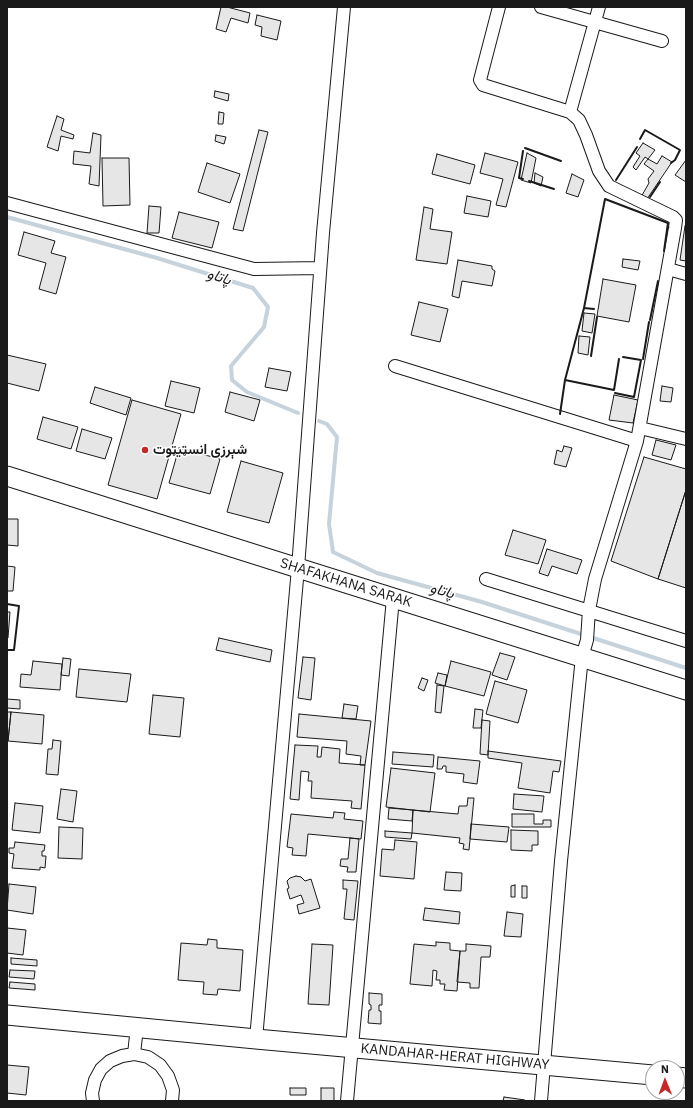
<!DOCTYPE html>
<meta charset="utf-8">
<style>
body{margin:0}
#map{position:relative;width:693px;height:1108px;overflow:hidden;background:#fff;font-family:"IBM Plex Sans",sans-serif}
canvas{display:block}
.frame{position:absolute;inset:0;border:8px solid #1a1a1a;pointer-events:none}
.north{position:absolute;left:645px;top:1060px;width:40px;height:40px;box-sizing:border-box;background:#fff;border:1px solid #a3a3a3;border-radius:50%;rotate:359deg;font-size:11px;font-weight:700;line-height:16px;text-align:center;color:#1a1a1a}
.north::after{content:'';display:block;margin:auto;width:14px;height:18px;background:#c62828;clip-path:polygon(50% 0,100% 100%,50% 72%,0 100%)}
</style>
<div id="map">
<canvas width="693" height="1108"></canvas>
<div class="frame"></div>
<div class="north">N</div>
</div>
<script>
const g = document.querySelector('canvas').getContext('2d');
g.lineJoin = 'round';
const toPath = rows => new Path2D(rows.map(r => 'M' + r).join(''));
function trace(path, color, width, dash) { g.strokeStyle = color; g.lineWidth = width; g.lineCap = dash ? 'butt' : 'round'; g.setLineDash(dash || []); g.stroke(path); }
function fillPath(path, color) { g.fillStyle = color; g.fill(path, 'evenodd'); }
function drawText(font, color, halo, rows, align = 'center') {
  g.font = font + ' "IBM Plex Sans",Vazirmatn,sans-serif'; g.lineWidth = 3; g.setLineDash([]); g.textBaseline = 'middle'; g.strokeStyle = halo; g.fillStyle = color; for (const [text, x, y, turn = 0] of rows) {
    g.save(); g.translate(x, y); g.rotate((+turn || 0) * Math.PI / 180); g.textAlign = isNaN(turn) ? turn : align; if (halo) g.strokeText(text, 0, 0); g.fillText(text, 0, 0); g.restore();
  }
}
const stream = toPath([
 [7,217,157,258,253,288,268,307,264,327,231,366,232,380,247,392,298,413],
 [319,421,327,424,337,437,329,524,333,552,377,573,482,602,686,668]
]);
const building = toPath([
 [221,7,227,7,250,13,248,23,231,18,226,32,216,29,221,7],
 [257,15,281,21,277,40,261,36,262,27,255,25,257,15],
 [215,91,229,94,228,101,214,97,215,91],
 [219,112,224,113,223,124,218,124,219,112],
 [57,116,64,119,61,130,74,135,73,139,61,136,58,151,47,147,57,116],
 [259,130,268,132,243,231,233,229,259,130],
 [93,133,101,135,99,186,89,184,91,166,73,164,74,151,90,153,93,133],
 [216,135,226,137,224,144,215,141,216,135],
 [643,143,655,150,648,159,645,157,636,170,633,167,640,156,636,153,643,143],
 [485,153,518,162,506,207,496,205,503,179,480,173,485,153],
 [527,153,536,158,531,183,521,180,527,153],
 [437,154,475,165,470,184,432,174,437,154],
 [662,156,672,162,647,199,641,197,649,183,648,179,654,171,644,164,648,159,657,164,662,156],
 [102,158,129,158,130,205,103,206,102,158],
 [686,160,686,182,675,175,686,160],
 [207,163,240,174,230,203,198,192,207,163],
 [535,173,543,177,541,186,534,183,535,173],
 [572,174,584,180,578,197,566,193,572,174],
 [467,196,491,201,488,217,464,213,467,196],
 [149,206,161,207,159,233,147,233,149,206],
 [424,207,433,209,430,229,452,232,447,264,416,260,424,207],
 [179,212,219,222,212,248,172,238,179,212],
 [685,226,686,226,686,261,680,260,685,226],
 [24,232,55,241,51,253,66,257,56,294,39,289,46,263,18,255,24,232],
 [623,259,640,261,638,270,622,267,623,259],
 [458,260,492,266,492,269,495,271,492,286,462,281,459,298,452,296,458,260],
 [603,279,636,285,629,322,597,316,603,279],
 [419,302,448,309,440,342,411,335,419,302],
 [584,313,595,314,592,333,582,331,584,313],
 [579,336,590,337,588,355,578,353,579,336],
 [7,355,46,364,39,391,7,383,7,355],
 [269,368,291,372,287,391,265,387,269,368],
 [171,381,200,388,194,413,165,406,171,381],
 [662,386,673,388,671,402,660,401,662,386],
 [95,387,131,398,126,415,90,403,95,387],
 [230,392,260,400,254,421,225,412,230,392],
 [614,395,638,400,633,423,609,420,614,395],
 [132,400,181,414,157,499,108,485,132,400],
 [43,417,78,427,71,449,37,439,43,417],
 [82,429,112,438,105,459,76,451,82,429],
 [656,440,676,445,671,460,652,455,656,440],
 [564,446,572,448,566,467,554,464,557,450,562,452,564,446],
 [179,448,220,459,210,494,169,483,179,448],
 [644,457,686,469,686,490,658,579,611,561,644,457],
 [241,461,283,473,269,523,227,512,241,461],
 [686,490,686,588,658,579,686,490],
 [7,519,18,519,18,546,7,545,7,519],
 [513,530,546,540,538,564,505,555,513,530],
 [547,549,582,560,577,574,552,566,548,576,539,573,547,549],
 [7,566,15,567,13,591,7,591,7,566],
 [7,612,10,612,8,638,7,638,7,612],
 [219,638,272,650,270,662,216,650,219,638],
 [500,653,515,657,507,680,492,675,500,653],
 [303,657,315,658,311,700,298,698,303,657],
 [63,658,71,659,69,676,61,675,63,658],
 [33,661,62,664,60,690,20,687,21,674,31,675,33,661],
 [451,661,491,672,484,696,445,686,451,661],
 [79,669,131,674,127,702,76,697,79,669],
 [438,673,447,675,445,686,435,683,438,673],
 [422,678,428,680,424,691,418,688,422,678],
 [495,681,527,690,518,723,486,714,495,681],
 [437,685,444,686,441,713,435,712,437,685],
 [153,695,184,698,180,737,149,734,153,695],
 [7,699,20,700,20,709,7,708,7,699],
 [344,704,358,706,356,719,342,718,344,704],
 [475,709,483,710,481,728,473,728,475,709],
 [7,712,11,712,8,741,7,741,7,712],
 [11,712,44,715,42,744,8,741,11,712],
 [299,714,371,721,365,765,360,765,361,756,346,754,347,741,297,737,299,714],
 [482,720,490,721,488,755,480,754,482,720],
 [53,740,61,741,58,775,46,774,48,749,52,749,53,740],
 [295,745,318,746,317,757,321,757,322,747,340,749,339,763,365,765,361,809,351,808,352,801,311,798,312,781,308,781,309,772,301,771,299,800,290,799,295,745],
 [488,751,561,761,559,772,553,771,550,793,518,788,522,763,488,758,488,751],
 [393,752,434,755,433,767,392,764,393,752],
 [438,757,480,761,477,784,463,782,464,774,446,772,446,766,443,766,442,769,437,769,438,757],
 [391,768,435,773,430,812,386,807,391,768],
 [61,789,77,791,73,822,57,819,61,789],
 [514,794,544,796,542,812,513,809,514,794],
 [468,798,474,798,469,850,463,849,464,844,459,843,460,838,412,833,413,810,458,814,459,806,467,806,468,798],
 [15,803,43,806,40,833,12,830,15,803],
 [389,808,413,810,412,821,388,819,389,808],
 [334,812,345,813,344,819,363,821,361,839,308,834,306,856,292,855,293,848,287,847,291,814,333,818,334,812],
 [512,814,534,814,534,824,543,824,543,820,551,820,551,827,512,827,512,814],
 [471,824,509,827,507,842,470,839,471,824],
 [59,827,83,828,82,859,58,858,59,827],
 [511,830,538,831,538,845,532,845,532,851,511,850,511,830],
 [385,831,412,833,411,839,385,837,385,831],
 [350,838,359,839,356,872,347,872,348,867,340,866,341,859,348,859,350,838],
 [395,840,417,842,414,879,380,876,382,849,394,850,395,840],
 [15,842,45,845,44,851,42,851,42,856,46,856,45,868,40,867,40,870,12,868,14,854,9,853,9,848,14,848,15,842],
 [446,872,462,873,461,891,444,890,446,872],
 [296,876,301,877,305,881,311,879,320,908,299,914,297,905,304,903,301,895,290,899,287,889,289,888,287,881,290,878,296,876],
 [343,880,358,881,354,920,344,919,347,889,343,889,343,880],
 [9,884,36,887,33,914,7,910,9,884],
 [515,885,515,897,511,897,511,886,515,885],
 [522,886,527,886,527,898,522,898,522,886],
 [425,908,460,912,459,924,423,920,425,908],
 [507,912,523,914,521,937,504,936,507,912],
 [7,928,26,930,23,955,7,953,7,928],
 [208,939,217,940,217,948,243,950,240,991,218,989,217,995,203,994,204,982,178,980,181,943,207,945,208,939],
 [436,942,450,943,450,950,460,951,457,991,444,990,445,984,440,984,440,980,436,980,437,971,433,970,432,986,410,984,414,944,436,946,436,942],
 [312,944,333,945,329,1005,308,1004,312,944],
 [466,944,491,946,490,957,481,957,479,988,470,988,470,983,457,982,460,951,466,951,466,944],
 [11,958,37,960,37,966,11,964,11,958],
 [10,970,35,971,34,979,9,977,10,970],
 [10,982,35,984,35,990,9,988,10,982],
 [369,993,382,994,382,1005,379,1005,379,1011,381,1011,381,1024,368,1023,369,1010,371,1010,371,1005,369,1004,369,993],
 [7,1065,29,1067,26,1095,7,1093,7,1065],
 [290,1088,306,1088,306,1095,290,1095,290,1088],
 [321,1088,334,1088,334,1101,321,1101,321,1088],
 [504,1097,525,1100,525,1101,503,1101,504,1097]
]);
const minor = toPath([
 [499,7,480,80,483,85,570,112,579,120,586,135,599,171,609,186,673,217,676,220,675,228,637,441,595,579,589,610,587,640,582,657,561,861,541,1101],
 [541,7,662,41],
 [570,112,599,7],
 [7,203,254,269,320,268],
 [668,269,686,274],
 [395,366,637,441],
 [640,428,686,439],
 [486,579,686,641],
 [256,1039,298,568,323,233,344,7],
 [134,1054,137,1027],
 [93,1101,92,1093,95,1080,101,1069,110,1061,122,1056,134,1054,148,1057,160,1065,168,1076,173,1090,172,1101],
 [347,1101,393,598]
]);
const primary = toPath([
 [7,476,298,568,686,690],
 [7,1015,256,1039,653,1075],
 [677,1077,686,1078]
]);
const wall = toPath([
 [640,139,645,130,680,150,675,160,671,163],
 [525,148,561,161],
 [523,151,519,178,523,179],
 [616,180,637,147],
 [529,181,554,189],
 [650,197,660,182],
 [594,309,584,308,605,199,668,223,664,251],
 [650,320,658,281],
 [591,356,597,317],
 [643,359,649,322],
 [565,380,614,390,619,359],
 [615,393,634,397,641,360,623,357],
 [560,414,565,380,584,308],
 [7,604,19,606,14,650,7,650]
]);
const markers = [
 [145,450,4,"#c62828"]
];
const poiNames = [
 ["شېرزی انسټيټوت",153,450]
];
const streetNames = [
 ["SHAFAKHANA SARAK",346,583,17],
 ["KANDAHAR-HERAT HIGHWAY",455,1057,5]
];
const waterNames = [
 ["پاتاو",219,277,18],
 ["پاتاو",442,591,16]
];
trace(stream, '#c6d2dc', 4);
fillPath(building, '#e6e6e6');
trace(building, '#1a1a1a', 1);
trace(minor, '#1a1a1a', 14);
trace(primary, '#1a1a1a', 21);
trace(minor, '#fff', 12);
trace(primary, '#fff', 19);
trace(wall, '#1a1a1a', 2);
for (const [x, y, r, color] of markers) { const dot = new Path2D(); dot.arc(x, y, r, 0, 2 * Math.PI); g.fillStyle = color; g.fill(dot); trace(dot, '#fff', 1.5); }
drawText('bold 14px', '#1a1a1a', '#fff', poiNames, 'left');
drawText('14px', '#1a1a1a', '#fff', streetNames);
drawText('italic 15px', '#1a1a1a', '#fff', waterNames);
</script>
